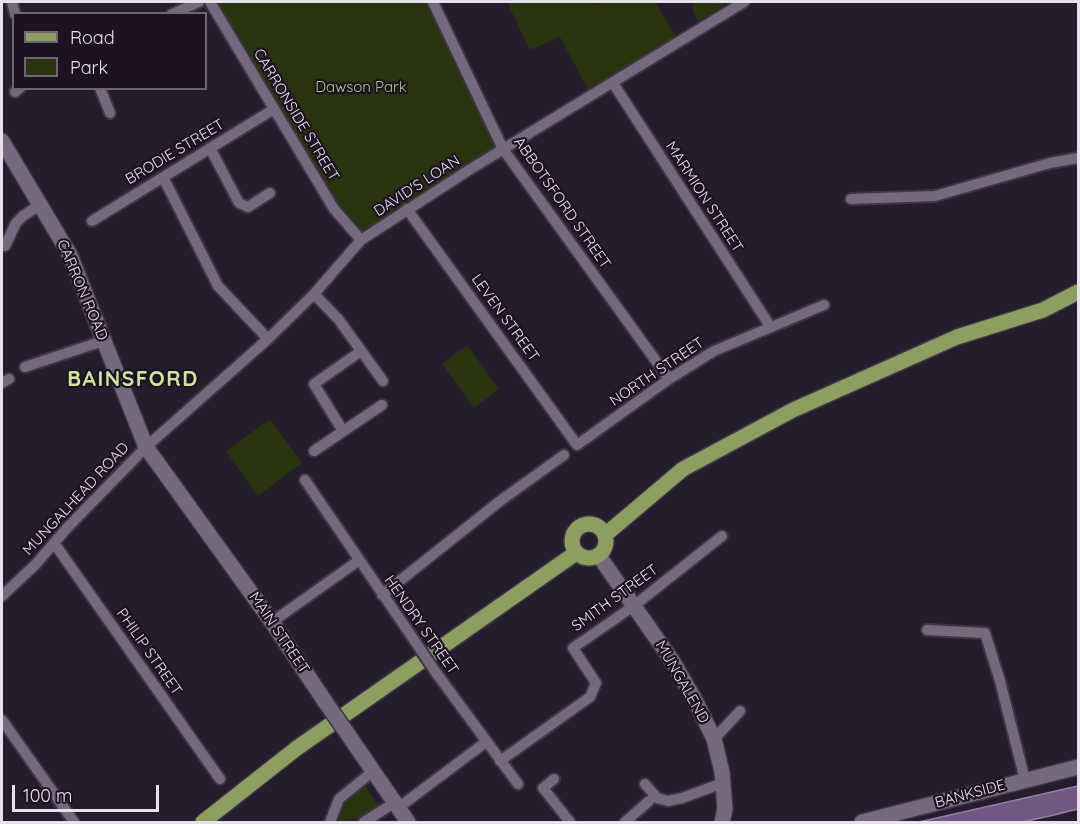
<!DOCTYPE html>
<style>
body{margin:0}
#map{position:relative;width:1080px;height:824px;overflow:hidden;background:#251c2d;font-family:Quicksand,sans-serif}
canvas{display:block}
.frame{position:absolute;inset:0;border:3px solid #e7e1ec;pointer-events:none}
.legend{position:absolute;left:12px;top:12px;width:195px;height:78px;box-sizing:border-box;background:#1c1223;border:2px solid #6d6573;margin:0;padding:8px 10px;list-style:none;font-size:18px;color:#e7e1ec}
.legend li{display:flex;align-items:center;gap:12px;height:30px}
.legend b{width:30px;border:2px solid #6d6573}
.scale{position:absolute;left:12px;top:785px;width:147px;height:27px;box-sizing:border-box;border:3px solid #e7e1ec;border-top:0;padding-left:8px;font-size:18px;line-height:21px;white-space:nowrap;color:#e7e1ec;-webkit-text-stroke:4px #1c1223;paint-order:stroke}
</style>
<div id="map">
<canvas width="1080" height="824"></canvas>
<div class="frame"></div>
<ul class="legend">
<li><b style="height:8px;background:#8c9f61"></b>Road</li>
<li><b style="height:16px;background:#27340d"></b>Park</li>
</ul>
<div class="scale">100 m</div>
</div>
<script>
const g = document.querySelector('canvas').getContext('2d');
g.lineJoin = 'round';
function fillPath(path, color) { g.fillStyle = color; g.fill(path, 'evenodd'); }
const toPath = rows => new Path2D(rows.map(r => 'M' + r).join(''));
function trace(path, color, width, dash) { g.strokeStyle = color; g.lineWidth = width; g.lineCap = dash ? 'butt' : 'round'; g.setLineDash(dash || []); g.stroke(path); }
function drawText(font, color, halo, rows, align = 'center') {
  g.font = font + ' Quicksand,sans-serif'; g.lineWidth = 4.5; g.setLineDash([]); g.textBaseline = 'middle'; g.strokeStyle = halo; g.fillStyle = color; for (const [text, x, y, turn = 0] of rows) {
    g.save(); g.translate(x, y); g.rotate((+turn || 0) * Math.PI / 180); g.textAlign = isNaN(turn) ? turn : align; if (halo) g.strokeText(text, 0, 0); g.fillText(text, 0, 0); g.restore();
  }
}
const green = toPath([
 [210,2,433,2,503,149,361,240,334,209],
 [507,2,592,2,594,4,609,2,655,2,676,36,589,92,560,37,530,50],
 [693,2,729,2,699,21,693,13],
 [467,345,499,389,474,408,442,364],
 [270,419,302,463,258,496,226,451],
 [364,785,380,807,361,819,340,821,336,817,344,801]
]);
const water = toPath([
 [1078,786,1078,809,1050,816,1022,822,919,822,1078,786]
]);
const street = toPath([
 [12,2,15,14],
 [210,2,334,209,361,240],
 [433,2,503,149,669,379],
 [172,14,199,2],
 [613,83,770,326],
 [100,88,110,113],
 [15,92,20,88],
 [210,148,239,203,248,207,270,193],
 [163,177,218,286,268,339],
 [851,199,935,196,1050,163,1078,158],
 [407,209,577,445,669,379,714,351,824,305],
 [92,221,274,109],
 [5,246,16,223,23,216,41,204],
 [314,294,339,320,383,381],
 [25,367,103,341],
 [2,383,9,379],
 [343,431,314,384,361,351],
 [314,451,382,405],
 [305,480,412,637],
 [54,543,220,779],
 [382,595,500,501,564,455],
 [2,596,36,564,67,528,146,447,268,339,314,294,361,240,469,170,744,2],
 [272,622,358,561],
 [927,630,985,633,1000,681,1025,780],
 [437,674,518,784],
 [2,720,74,822],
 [714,739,740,711],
 [500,761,590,697,596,683,573,648,635,605,722,536],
 [554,779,543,788,570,822],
 [645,784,657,798,668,801,682,798,723,783],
 [398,808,486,742],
 [330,822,339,799,372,772],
 [364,822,394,803],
 [625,822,649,801]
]);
const secondary = toPath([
 [2,141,70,255,146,447,272,622,326,703],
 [599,556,673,662,696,702,714,739,722,772,725,809,722,822],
 [347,733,408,822],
 [862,822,1078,767]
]);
const primary = toPath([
 '572 541a17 17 0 1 1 34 0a17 17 0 1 1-34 0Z',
 [605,535,683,469,793,410,957,337,1043,310,1078,292],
 [203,822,297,748,576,553]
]);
const streetBridge = toPath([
 [412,637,437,674]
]);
const secondaryBridge = toPath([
 [326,703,347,733]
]);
const parkNames = [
 ["Dawson Park",361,87]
];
const streetNames = [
 ["CARRONSIDE STREET",296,115,59],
 ["BRODIE STREET",175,152,-31],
 ["DAVID'S LOAN",417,186,-33],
 ["MARMION STREET",704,197,57],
 ["ABBOTSFORD STREET",562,203,55],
 ["CARRON ROAD",82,290,67],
 ["LEVEN STREET",505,318,54],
 ["NORTH STREET",657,372,-34],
 ["MUNGALHEAD ROAD",76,499,-47],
 ["SMITH STREET",615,598,-36],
 ["HENDRY STREET",421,625,55],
 ["MAIN STREET",279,633,56],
 ["PHILIP STREET",149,652,55],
 ["MUNGALEND",682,682,60],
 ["BANKSIDE",970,794,-15]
];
const districtNames = [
 ["BAINSFORD",133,380]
];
fillPath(green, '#27340d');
fillPath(water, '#715784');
trace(water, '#9480a3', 1.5);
trace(street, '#3e3644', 14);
trace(secondary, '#3e3644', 18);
trace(primary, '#3e3644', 18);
trace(street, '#75697e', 10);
trace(secondary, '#75697e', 15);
trace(primary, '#8c9f61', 15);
trace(streetBridge, '#3e3644', 14, []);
trace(secondaryBridge, '#3e3644', 18, []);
trace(streetBridge, '#75697e', 10);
trace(secondaryBridge, '#75697e', 15);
drawText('15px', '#aeca7c', '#1c1223', parkNames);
drawText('15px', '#e7e1ec', '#1c1223', streetNames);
g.letterSpacing = '1.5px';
drawText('bold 21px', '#cbe79d', '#1c1223', districtNames);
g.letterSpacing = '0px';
</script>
